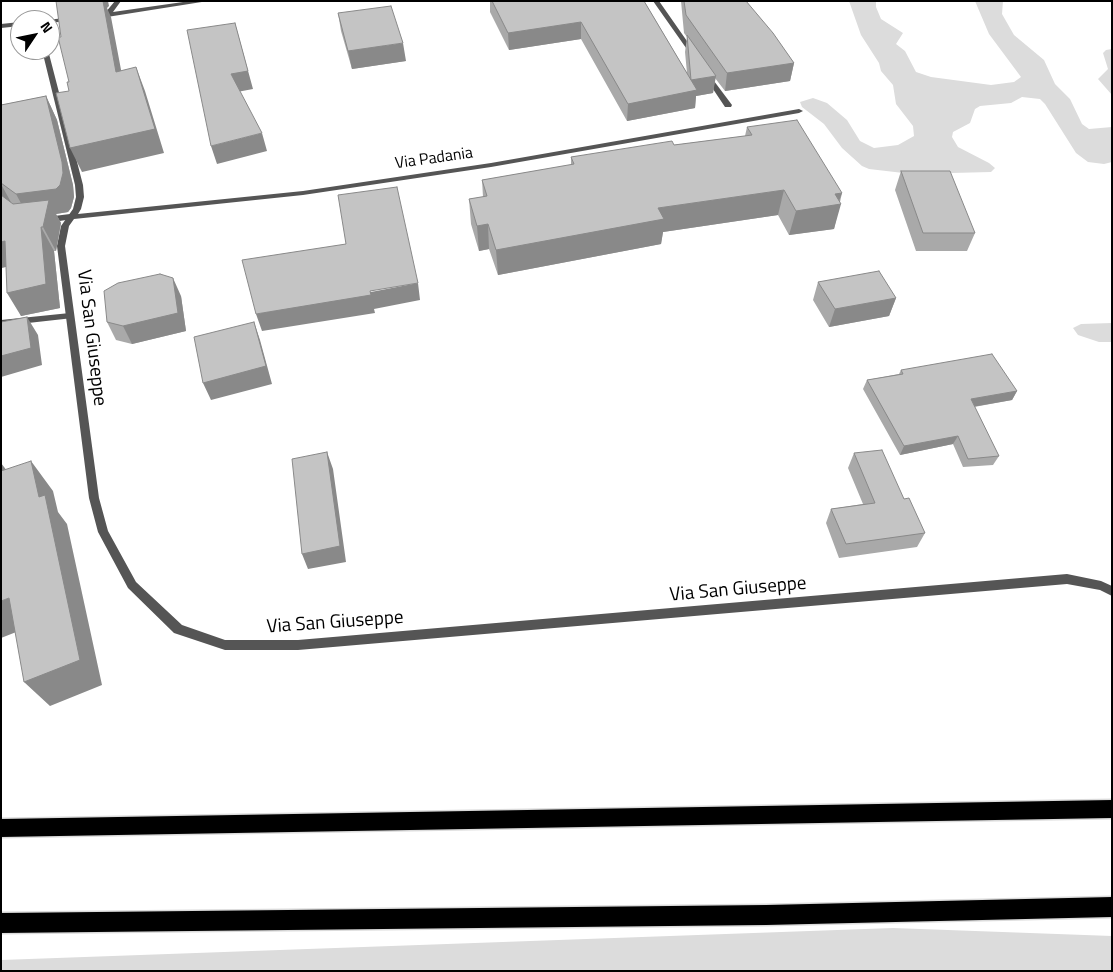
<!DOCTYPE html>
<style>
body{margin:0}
#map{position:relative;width:1113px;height:972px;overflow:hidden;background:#fff;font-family:"Titillium Web",sans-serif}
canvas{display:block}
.frame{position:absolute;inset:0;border:2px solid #000;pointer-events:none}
.north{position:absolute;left:10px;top:10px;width:50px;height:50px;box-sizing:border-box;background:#fff;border:1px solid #999;border-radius:50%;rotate:56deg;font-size:14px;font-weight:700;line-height:20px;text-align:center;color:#000}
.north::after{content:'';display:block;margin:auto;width:18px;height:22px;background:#000;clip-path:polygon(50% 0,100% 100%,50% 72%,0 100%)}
</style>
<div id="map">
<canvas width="1113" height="972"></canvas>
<div class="frame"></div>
<div class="north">N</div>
</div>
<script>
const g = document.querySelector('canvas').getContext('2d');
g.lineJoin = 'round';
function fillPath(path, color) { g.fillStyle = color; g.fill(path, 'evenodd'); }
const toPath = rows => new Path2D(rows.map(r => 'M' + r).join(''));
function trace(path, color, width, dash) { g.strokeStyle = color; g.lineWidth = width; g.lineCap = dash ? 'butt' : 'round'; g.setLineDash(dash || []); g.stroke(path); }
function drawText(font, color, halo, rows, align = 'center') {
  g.font = font + ' "Titillium Web",sans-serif'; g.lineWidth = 4.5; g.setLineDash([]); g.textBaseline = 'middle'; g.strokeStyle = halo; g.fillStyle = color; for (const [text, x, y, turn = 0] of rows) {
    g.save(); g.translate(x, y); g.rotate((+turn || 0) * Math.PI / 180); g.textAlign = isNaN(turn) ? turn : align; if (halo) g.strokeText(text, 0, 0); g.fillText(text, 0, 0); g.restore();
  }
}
const green = toPath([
 [849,1,876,1,876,7,881,19,903,33,896,44,905,51,916,72,931,77,991,85,1014,82,1021,77,989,34,975,1,1003,1,1002,14,1014,35,1044,60,1055,84,1070,99,1082,124,1089,129,1112,127,1112,162,1104,164,1088,162,1076,153,1045,104,1040,99,1022,97,1011,103,980,106,975,109,970,123,953,132,952,137,958,147,989,163,995,168,991,172,912,174,869,169,862,166,842,148,824,124,802,107,800,102,813,98,827,103,847,120,860,141,874,148,898,145,914,136,913,126,896,104,893,85,881,71,879,63,861,35],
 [1112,49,1112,95,1098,79,1108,69,1103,53,1106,50],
 [1112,323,1112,342,1099,342,1078,335,1073,328,1081,324],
 [893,928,1112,936,1112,971,1,971,1,960]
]);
const lane = toPath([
 [70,214,73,215,73,219,46,223,42,220,46,217,70,214],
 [70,313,74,316,73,318,1,326,1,320,70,313]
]);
const street = toPath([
 [115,1,121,1,113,12,190,1,208,1,107,17,95,17,95,15,105,13,115,1],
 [653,1,659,1,696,54,695,55,691,55,653,1],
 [73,17,75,18,75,20,50,23,50,20,47,20,73,17],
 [20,22,20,26,1,28,1,24,20,22],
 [42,50,48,50,83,185,84,197,81,209,78,214,303,191,491,163,799,109,803,111,799,113,491,167,303,195,74,219,69,226,65,246,99,498,108,531,136,582,182,625,225,640,298,640,1067,574,1101,581,1112,586,1112,596,1100,590,1067,584,298,650,225,650,174,633,128,588,98,532,89,498,57,246,61,226,73,209,76,197,75,185,42,50],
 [704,73,708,73,732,105,731,107,725,107,703,74,704,73]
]);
const highway = toPath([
 [1112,800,1112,818,1,837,1,819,1112,800],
 [1112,897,1112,917,766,925,1,933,1,913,766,905,1112,897]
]);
const wall = toPath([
 [490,1,644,1,687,73,685,52,687,37,684,33,681,1,746,1,794,63,790,81,725,91,715,78,713,93,696,96,695,108,627,121,581,39,509,50,490,12],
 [338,13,406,61,352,69,341,31],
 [46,96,57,120,73,185,74,197,71,208,68,212,56,214,61,223,56,251,54,251,60,308,21,316,6,267,1,268,1,105],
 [747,127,842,193,834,229,789,235,778,215,663,232,661,244,498,275,489,249,479,251,471,224,469,199,483,197,482,180,571,165,571,157,674,145,745,136],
 [901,171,975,233,967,251,916,251,895,190],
 [818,282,896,298,889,316,829,327,813,300],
 [181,296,186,331,132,344,116,340,107,322],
 [901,370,1017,391,1012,400,974,407,999,456,993,465,963,467,953,444,900,455,863,389,867,380,899,374],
 [854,453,904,499,925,533,917,547,839,558,826,523,831,509,863,504,848,468]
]);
const shadedWall = toPath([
 [59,1,108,1,109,6,107,8,111,17,126,96],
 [581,22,581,39,509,50,508,33],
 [235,23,253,89,237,92,231,74],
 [403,43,406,61,352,69,348,51],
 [794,63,790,81,725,91,727,73],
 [136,67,145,91,164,153,82,172,70,148],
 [716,76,713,93,696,96,695,108,627,121,628,104,691,80],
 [46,96,57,120,73,185,74,197,71,208,68,212,56,214,61,223,56,251,43,227,29,218,16,194],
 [262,133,267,151,217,164,211,146],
 [1,184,13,206,1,202],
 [784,190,778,215,663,232,661,244,498,275,496,250,658,208],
 [842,193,838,204,841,204,834,229,789,235,796,211,835,194],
 [488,224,489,249,479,251,477,226],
 [41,227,54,251,60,308,21,316,7,293],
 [5,241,18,264,1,268,1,242],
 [173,278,181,296,186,331,132,344,123,326],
 [418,283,420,300,374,309,375,313,262,331,256,314],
 [896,298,889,316,829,327,835,309],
 [27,317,38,335,42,365,1,377,1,356],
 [254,322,260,340,272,384,211,400,203,383],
 [1017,391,1012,400,966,408,971,399],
 [958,436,953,444,900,455,904,446],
 [327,452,333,469,346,562,308,569,302,554],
 [31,461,53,491,58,512,67,524,102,685,50,706,24,682],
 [1,463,20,488,1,474],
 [9,598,34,625,1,638,1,601]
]);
const building = toPath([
 [56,1,103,1,116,72,136,67,155,129,70,148,56,93,69,91,67,82,69,82,58,37,61,37,56,1],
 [492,1,644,1,691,80,687,35,716,76,691,80,697,90,628,104,581,22,508,33,492,1],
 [684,1,746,1,773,33,794,63,727,73,686,15,684,1],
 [391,6,403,43,348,51,338,13,391,6],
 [235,23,248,71,231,74,262,133,211,146,187,30,235,23],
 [46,96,62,162,63,173,60,185,56,189,16,194,1,183,1,105,46,96],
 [797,120,842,193,835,194,841,204,796,211,784,190,658,208,664,219,496,250,488,224,477,226,469,199,487,196,482,180,574,164,571,157,672,141,674,145,752,135,747,127,797,120],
 [901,171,950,171,975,233,923,233,901,171],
 [397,187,418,283,370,291,371,295,256,314,242,260,346,244,338,195,397,187],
 [1,195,13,204,49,200,43,227,41,227,46,284,7,293,5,241,1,242,1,195],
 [879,271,896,298,835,309,818,282,879,271],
 [160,274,173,278,178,313,123,326,107,322,104,291,118,283,160,274],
 [27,317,31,348,1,356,1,322,27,317],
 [254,322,266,366,203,383,194,337,254,322],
 [992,354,1017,391,971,399,999,456,968,459,958,436,904,446,867,380,903,374,901,370,992,354],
 [882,450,904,499,909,498,925,533,846,544,831,509,875,503,854,453,882,450],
 [327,452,340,546,302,554,292,459,327,452],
 [31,461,39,497,45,495,80,660,24,682,9,598,1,601,1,471,31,461]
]);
const farStreetnames = [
 ["Via Padania",434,159,-8]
];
const streetNames = [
 ["Via San Giuseppe",91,338,83],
 ["Via San Giuseppe",738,590,-5],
 ["Via San Giuseppe",335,623,-4]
];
fillPath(green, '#dcdcdc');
trace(highway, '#dbdbdb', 3);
fillPath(lane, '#555');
fillPath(street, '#555');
fillPath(highway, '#000');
fillPath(wall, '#a9a9a9');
fillPath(shadedWall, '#898989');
fillPath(building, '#c4c4c4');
trace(building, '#898989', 1);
drawText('16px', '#000', '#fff', farStreetnames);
drawText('19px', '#000', '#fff', streetNames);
</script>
